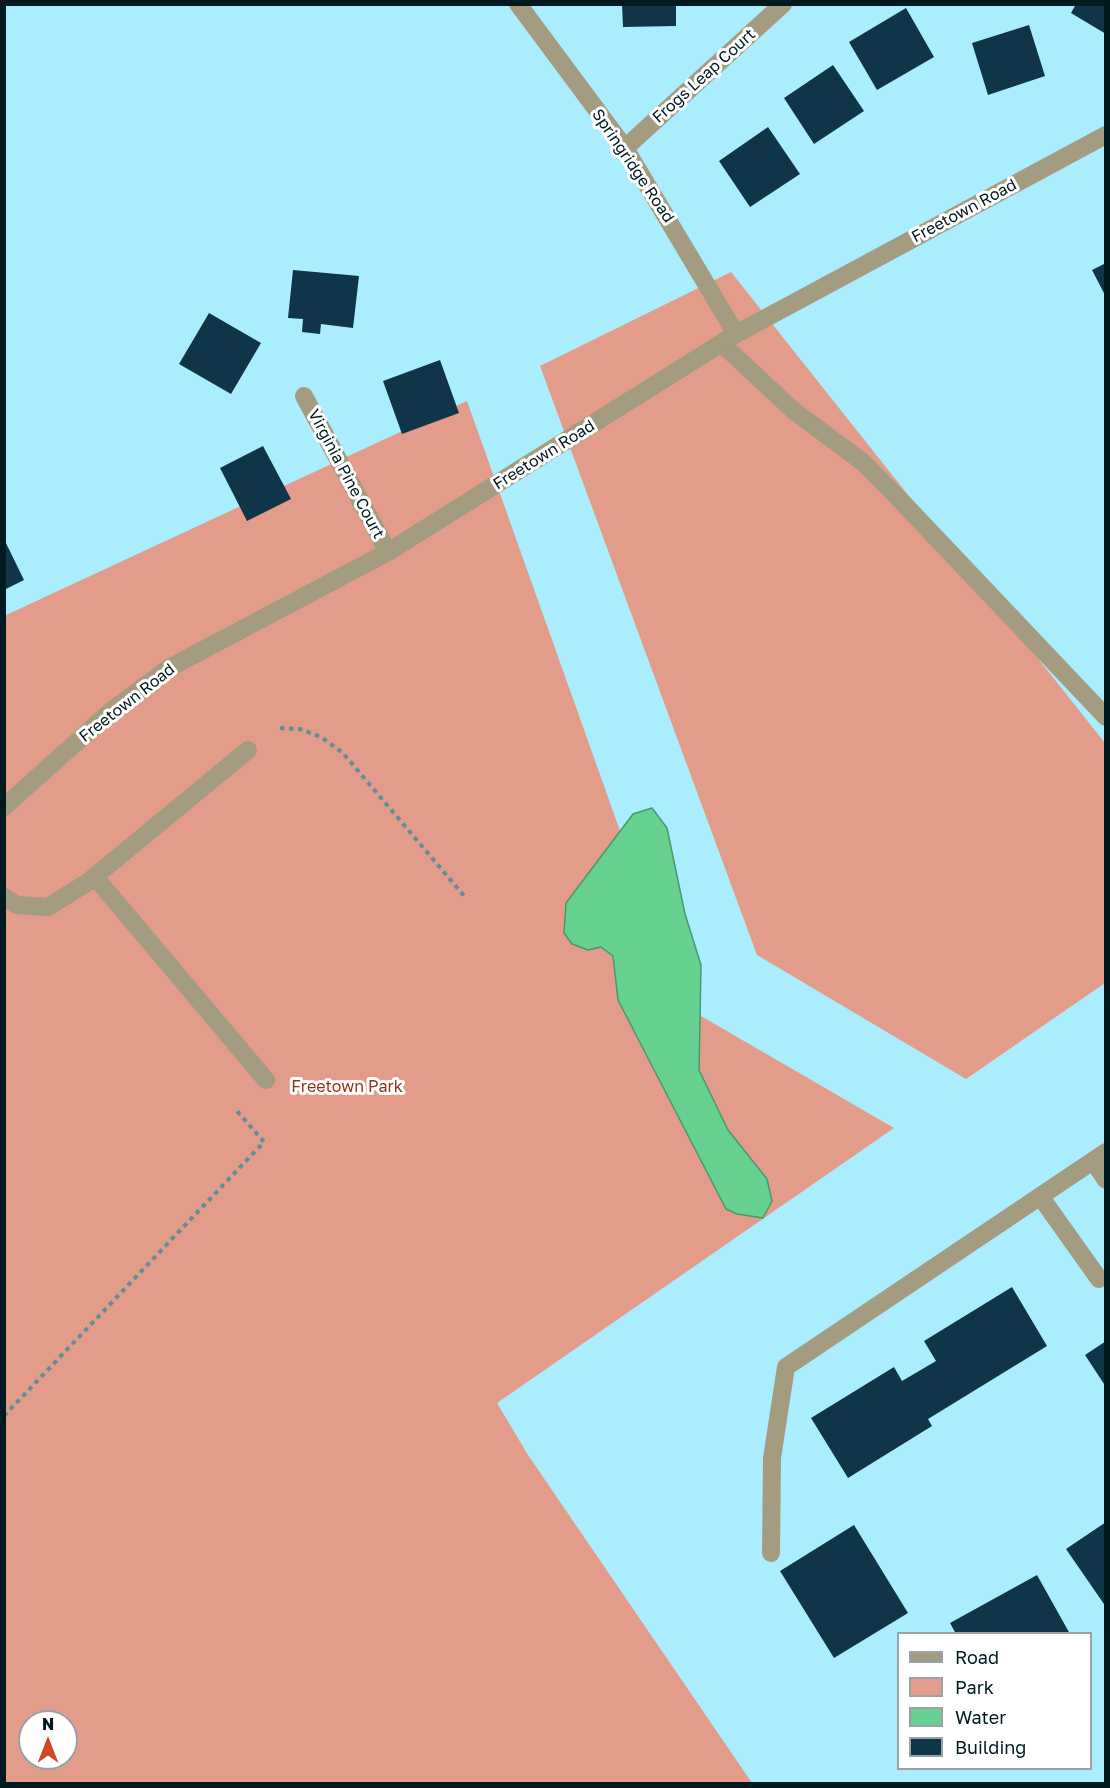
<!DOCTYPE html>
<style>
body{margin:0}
#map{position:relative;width:1110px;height:1788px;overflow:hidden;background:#a9edfe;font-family:"Golos Text",sans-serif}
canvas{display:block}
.frame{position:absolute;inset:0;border:6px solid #001a20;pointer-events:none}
.legend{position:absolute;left:897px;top:1632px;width:195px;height:138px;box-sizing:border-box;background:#fff;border:2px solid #99a3a6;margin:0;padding:8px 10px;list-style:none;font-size:18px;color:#001a20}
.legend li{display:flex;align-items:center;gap:12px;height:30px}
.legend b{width:30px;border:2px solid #99a3a6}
.north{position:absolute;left:18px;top:1710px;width:60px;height:60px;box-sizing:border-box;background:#fff;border:2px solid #99a3a6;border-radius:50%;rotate:0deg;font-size:16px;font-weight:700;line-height:24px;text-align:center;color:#001a20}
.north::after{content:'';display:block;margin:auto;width:21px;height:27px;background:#d24826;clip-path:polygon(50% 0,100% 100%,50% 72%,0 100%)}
</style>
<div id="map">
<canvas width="1110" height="1788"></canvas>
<div class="frame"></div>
<ul class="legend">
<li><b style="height:8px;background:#a39c80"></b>Road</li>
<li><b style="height:16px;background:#e39c8a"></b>Park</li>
<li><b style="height:16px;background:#66d190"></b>Water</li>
<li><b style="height:16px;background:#103548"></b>Building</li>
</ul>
<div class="north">N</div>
</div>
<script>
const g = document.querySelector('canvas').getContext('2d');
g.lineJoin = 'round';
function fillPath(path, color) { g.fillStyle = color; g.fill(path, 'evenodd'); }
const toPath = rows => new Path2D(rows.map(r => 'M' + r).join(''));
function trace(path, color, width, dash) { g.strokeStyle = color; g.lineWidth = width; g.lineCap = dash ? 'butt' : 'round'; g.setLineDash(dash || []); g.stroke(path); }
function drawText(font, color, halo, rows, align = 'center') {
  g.font = font + ' "Golos Text",sans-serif'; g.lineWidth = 6; g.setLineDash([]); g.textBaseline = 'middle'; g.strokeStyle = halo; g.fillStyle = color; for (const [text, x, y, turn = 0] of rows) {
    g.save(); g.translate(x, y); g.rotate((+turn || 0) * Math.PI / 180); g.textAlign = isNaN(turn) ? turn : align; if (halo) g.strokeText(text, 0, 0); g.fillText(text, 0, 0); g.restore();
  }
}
const green = toPath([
 [731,272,1105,743,1105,983,966,1079,757,955,540,366],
 [467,401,682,1005,894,1128,497,1403,528,1455,752,1783,5,1783,4,616],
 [30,1722,66,1722,66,1758,30,1758]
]);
const water = toPath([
 [652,808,667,828,685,914,701,965,699,1070,728,1130,767,1179,772,1201,763,1218,737,1214,726,1209,618,1000,613,956,601,947,588,950,572,944,564,933,566,903,633,814,652,808]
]);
const building = toPath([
 [622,4,676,4,676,26,623,27],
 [1076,4,1106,4,1106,34,1071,13],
 [906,8,934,57,877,90,849,42],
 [1029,25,1045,76,988,95,972,43],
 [833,65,864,111,814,144,784,98],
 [768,127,800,174,750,207,719,161],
 [1106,263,1106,297,1092,270],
 [293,270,359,276,353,328,321,324,320,334,302,332,303,319,288,318],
 [209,313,261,343,231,394,179,364],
 [440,360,459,413,402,434,383,381],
 [263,446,291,499,247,521,220,468],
 [4,539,24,580,4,590],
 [1012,1287,1047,1346,928,1419,932,1426,848,1478,811,1418,894,1367,902,1381,936,1361,924,1341],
 [1106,1341,1106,1387,1085,1355],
 [1106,1522,1106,1607,1066,1549],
 [854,1525,908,1613,834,1658,780,1571],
 [1037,1575,1070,1634,956,1634,950,1623]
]);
const path = toPath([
 [280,728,300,729,321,737,343,753,465,897],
 [4,1416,264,1142,237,1111]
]);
const service = toPath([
 [722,344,794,411,864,463,904,504,1106,717],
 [95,877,266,1080],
 [4,897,17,905,48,907,88,882,248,750],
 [1093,1161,1106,1180],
 [1040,1196,1099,1279],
 [771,1553,772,1458,786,1367,1106,1152]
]);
const minor = toPath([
 [518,4,625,148,736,334],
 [625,148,783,4],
 [304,396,388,552],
 [4,807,110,712,169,668,388,552,736,334,1106,135]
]);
const streetNames = [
 ["Frogs Leap Court",704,76,-42],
 ["Springridge Road",633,166,56],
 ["Freetown Road",964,211,-28],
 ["Freetown Road",544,455,-32],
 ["Virginia Pine Court",346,474,62],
 ["Freetown Road",127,703,-38]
];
const parkNames = [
 ["Freetown Park",347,1087]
];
fillPath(green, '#e39c8a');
fillPath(water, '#66d190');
trace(water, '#479a6e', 1.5);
fillPath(building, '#103548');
trace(path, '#5e8f9b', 4, [4.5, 4.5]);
trace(service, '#a39c80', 18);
trace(minor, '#a39c80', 18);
drawText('16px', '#001a20', '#fff', streetNames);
drawText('16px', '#91321b', '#fff', parkNames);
</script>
